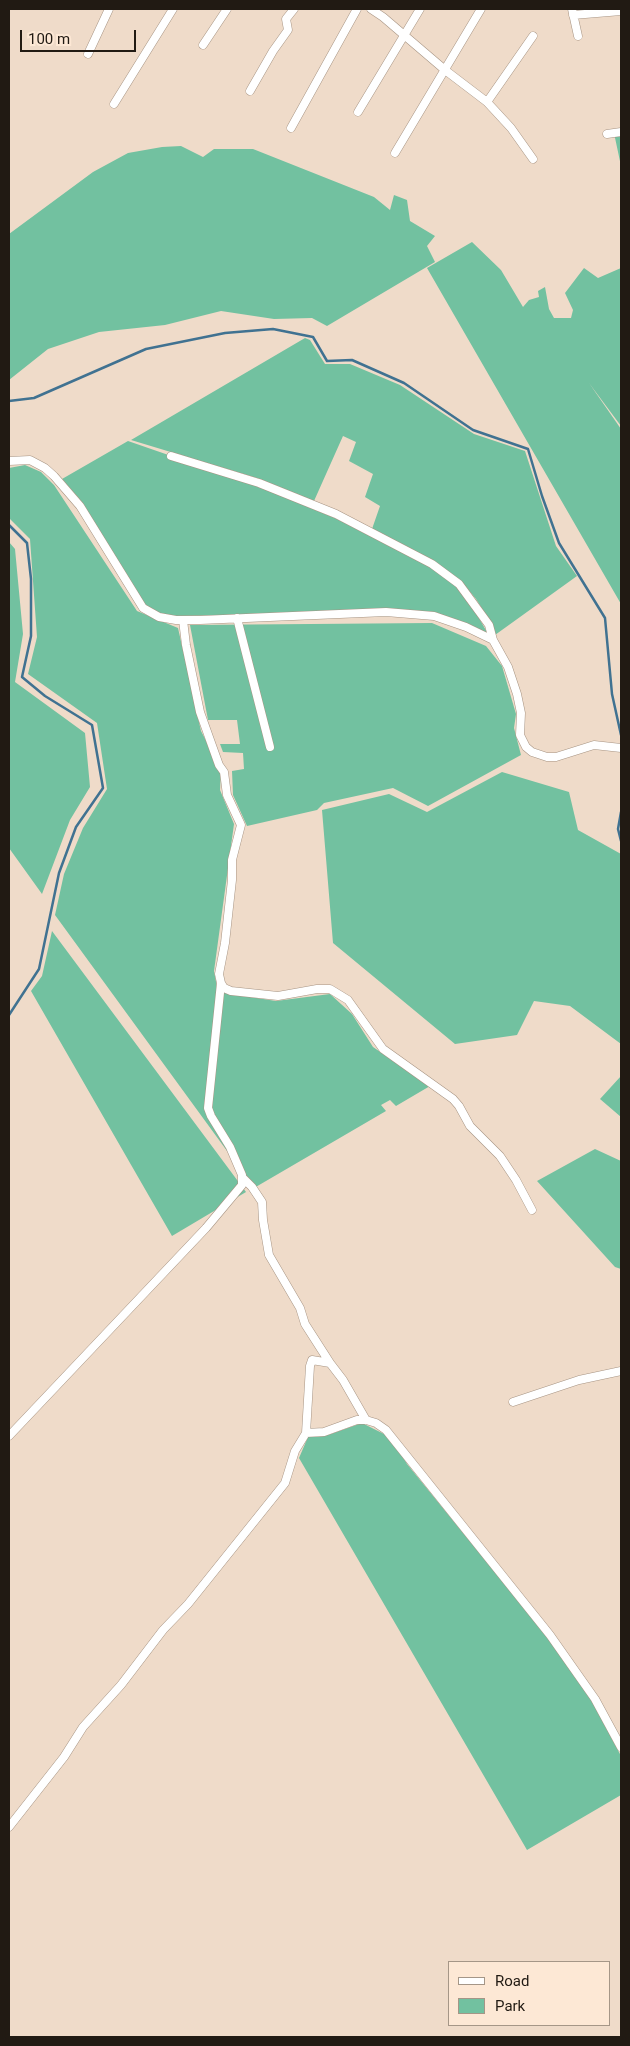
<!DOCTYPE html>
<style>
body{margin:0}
#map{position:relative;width:630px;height:2046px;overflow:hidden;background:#efdbc9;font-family:Roboto,sans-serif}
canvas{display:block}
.frame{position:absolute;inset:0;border:10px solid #211a13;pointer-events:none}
.legend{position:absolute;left:448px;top:1961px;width:162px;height:65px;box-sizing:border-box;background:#fde8d5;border:1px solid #a59687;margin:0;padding:6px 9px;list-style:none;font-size:15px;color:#211a13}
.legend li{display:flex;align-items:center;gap:10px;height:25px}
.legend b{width:25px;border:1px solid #a59687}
.scale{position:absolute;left:20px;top:30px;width:116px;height:22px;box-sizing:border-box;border:2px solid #211a13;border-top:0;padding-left:6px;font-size:15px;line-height:18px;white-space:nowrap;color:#211a13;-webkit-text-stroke:4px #fde8d5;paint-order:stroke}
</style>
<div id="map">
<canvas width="630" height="2046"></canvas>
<div class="frame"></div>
<ul class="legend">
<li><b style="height:6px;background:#fff"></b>Road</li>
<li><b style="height:14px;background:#72c1a0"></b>Park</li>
</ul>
<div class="scale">100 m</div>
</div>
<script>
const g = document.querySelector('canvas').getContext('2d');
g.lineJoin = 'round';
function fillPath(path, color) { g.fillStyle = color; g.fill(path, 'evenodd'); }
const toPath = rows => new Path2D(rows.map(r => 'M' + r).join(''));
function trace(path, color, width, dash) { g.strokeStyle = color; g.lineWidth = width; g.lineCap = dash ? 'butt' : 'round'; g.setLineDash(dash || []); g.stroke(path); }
const green = toPath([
 [614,133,621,133,621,166],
 [181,146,203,157,214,149,253,149,374,197,390,210,394,195,407,200,410,221,435,236,427,246,435,262,327,326,312,318,274,319,221,311,165,325,99,332,48,349,9,380,9,234,93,172,128,153,162,147],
 [472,242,501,270,523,307,529,300,539,297,538,291,545,287,549,309,554,318,571,318,573,310,565,293,584,268,598,278,621,268,621,426,589,383,621,429,621,604,427,268],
 [305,338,310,340,325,364,350,364,400,385,474,434,525,451,556,546,577,576,495,635,491,623,476,599,460,580,432,560,372,529,380,506,365,497,373,474,349,461,356,442,343,436,314,501,260,479,131,440],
 [128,441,258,486,337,519,430,567,457,587,471,604,488,634,435,612,174,616,160,613,146,606,81,501,62,479],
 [25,465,41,472,54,485,137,611,178,628,201,731,221,770,220,790,234,824,214,971,218,992,276,1001,330,994,352,1014,373,1047,430,1086,396,1106,390,1100,381,1105,386,1111,254,1188,55,915,64,874,83,828,107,789,97,723,28,674,37,637,30,539,9,518,9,468],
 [9,542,15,549,23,634,15,682,85,733,90,787,70,820,42,894,9,848],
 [432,623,486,646,502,666,516,714,514,728,521,755,428,806,393,788,324,803,317,810,247,826,233,795,232,771,244,769,243,753,223,752,220,744,240,744,237,720,208,720,190,625],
 [502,772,569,792,578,830,621,854,621,1044,570,1006,534,1001,517,1035,455,1044,333,943,322,810,389,794,427,812],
 [52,931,246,1192,172,1236,31,991,42,976],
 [621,1076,621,1117,600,1099],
 [595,1149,621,1161,621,1269,615,1267,537,1181],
 [362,1423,388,1436,398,1448,407,1464,547,1636,591,1699,621,1756,621,1795,527,1850,299,1458,308,1437,325,1436]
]);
const stream = toPath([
 [9,401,34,398,146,349,225,333,273,329,313,337,327,361,352,360,404,383,473,430,528,449,542,496,559,543,605,618,612,694,621,735],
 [9,525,27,543,31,579,31,636,22,677,45,696,92,725,103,788,76,827,59,873,39,969,9,1015],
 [621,812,618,829,621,841]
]);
const street = toPath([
 [371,9,383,17,445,70,487,102,511,128,533,159],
 [572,9,578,36],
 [573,15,621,11],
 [203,45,227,9],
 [88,54,109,9],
 [250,91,273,51,288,30,286,19,294,9],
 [487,102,533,36],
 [114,104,173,9],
 [358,112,420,9],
 [291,128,357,9],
 [607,134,621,132],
 [395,153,481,9],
 [171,456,259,483,336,514,432,564,459,584,489,625,493,640,508,667,517,694,521,713,520,735,526,747,532,752,547,757,556,757,594,745,621,748],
 [9,461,30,460,45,468,54,476,80,506,143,608,159,617,176,620,200,620,386,612,434,616,466,627,493,640],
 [237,618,270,747],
 [183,620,186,645,200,712,219,765,224,772,227,795,241,825,232,860,232,880,225,943,219,974,221,983,224,988,231,991,278,996,317,989,330,989,348,1000,383,1049,453,1099,459,1106,470,1126,500,1156,516,1180,532,1210],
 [330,1363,343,1380,366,1420],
 [513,1402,579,1380,621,1371],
 [306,1433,324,1432,357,1420,366,1420,376,1423,386,1430,550,1635,595,1699,621,1747],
 [9,1436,206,1228,242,1185,242,1175,230,1147,211,1116,208,1108,221,983],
 [9,1827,64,1757,83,1727,121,1685,163,1630,188,1604,285,1483,295,1451,306,1433,310,1366,312,1360,330,1363,305,1324,300,1308,269,1255,263,1220,262,1202,252,1187,243,1178]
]);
fillPath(green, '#72c1a0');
trace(stream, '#407291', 2.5);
trace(street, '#a79483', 9);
trace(street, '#fff', 8);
</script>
